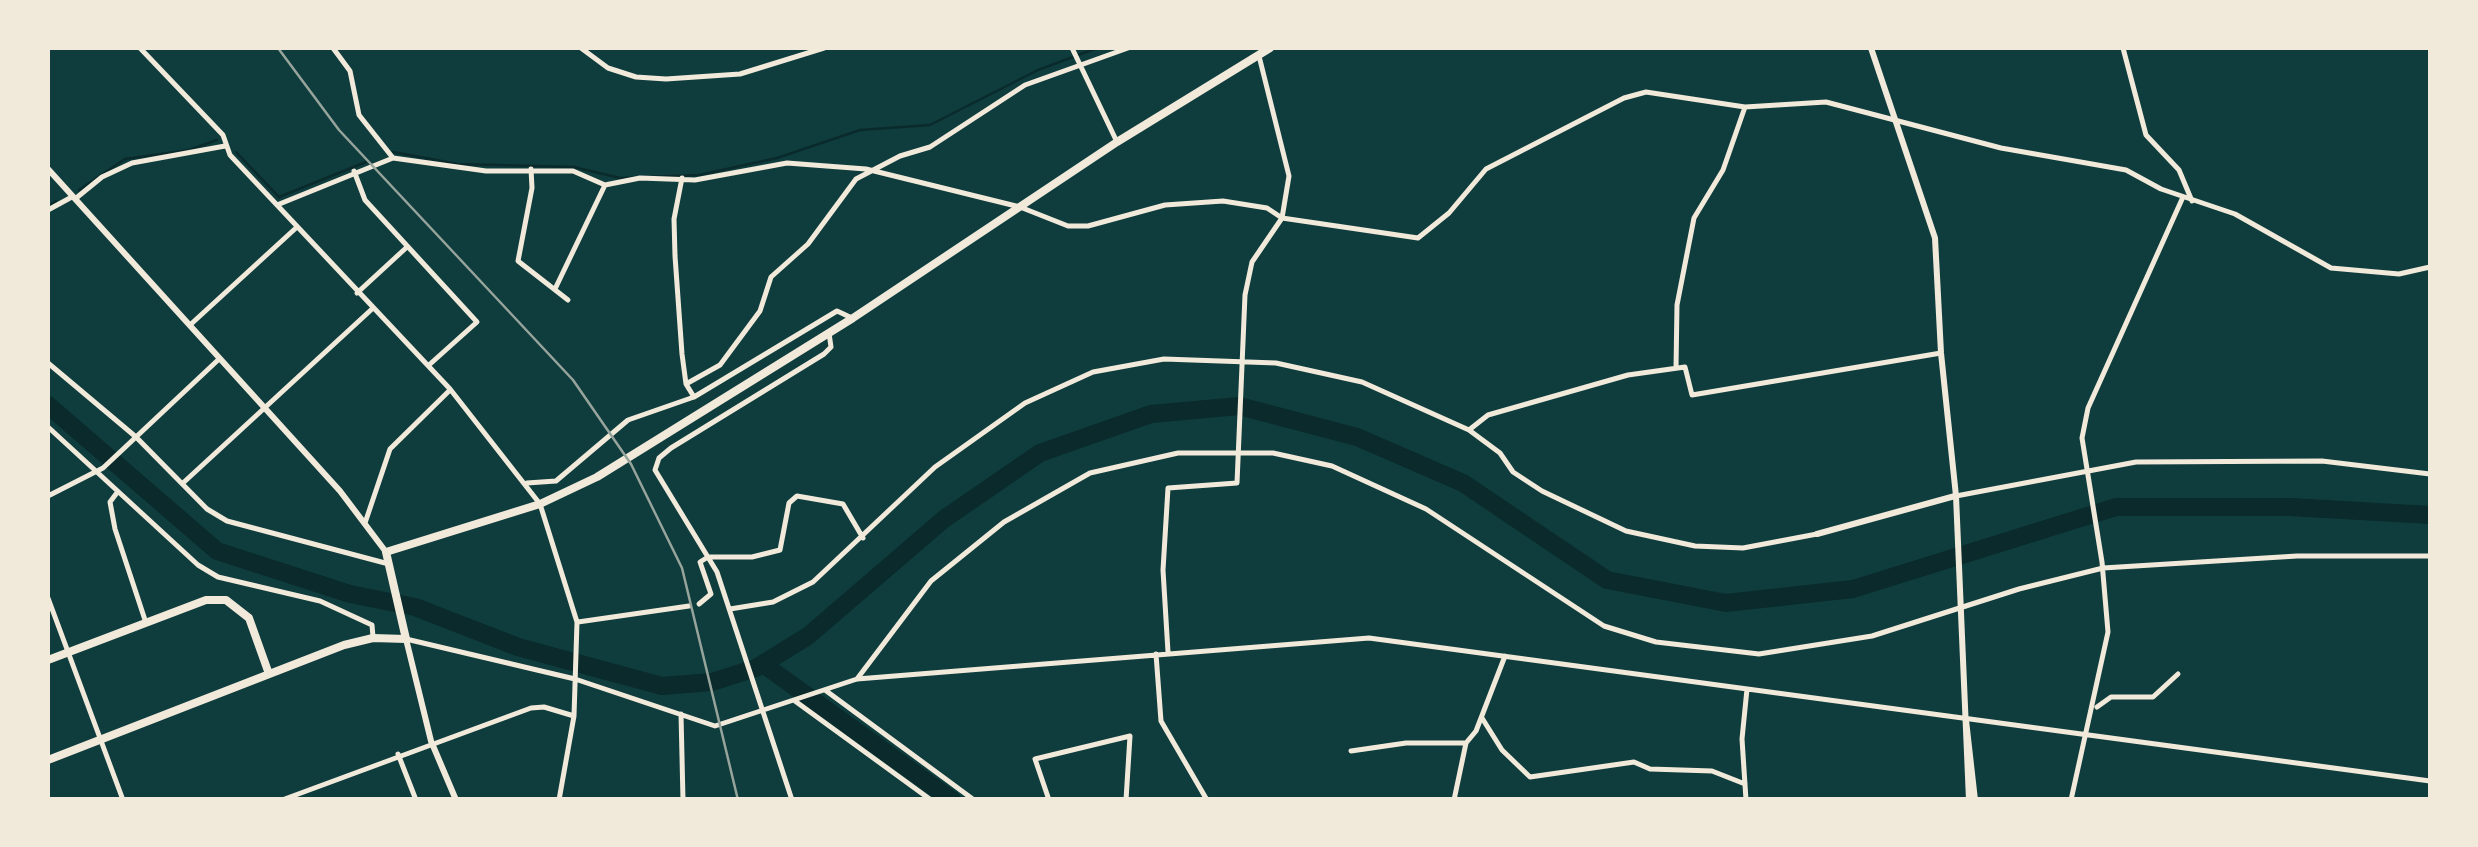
<!DOCTYPE html>
<style>
body{margin:0}
#map{position:relative;width:2478px;height:847px;overflow:hidden;background:#0f3d3e;font-family:"PT Serif",serif}
canvas{display:block}
.frame{position:absolute;inset:0;border:50px solid #f1e9da;pointer-events:none}
</style>
<div id="map">
<canvas width="2478" height="847"></canvas>
<div class="frame"></div>
</div>
<script>
const g = document.querySelector('canvas').getContext('2d');
g.lineJoin = 'round';
const toPath = rows => new Path2D(rows.map(r => 'M' + r).join(''));
function trace(path, color, width, dash) { g.strokeStyle = color; g.lineWidth = width; g.lineCap = dash ? 'butt' : 'round'; g.setLineDash(dash || []); g.stroke(path); }
const stream = toPath([
 [236,152,279,197,366,162],
 [393,152,458,164,574,167,620,178,699,175,777,158,860,130,930,125,1038,70,1097,48],
 [79,190,125,159,189,150,217,140],
 [48,207,56,201]
]);
const river = toPath([
 [48,405,217,551,350,594,415,607,518,647,662,686,712,682,756,668,808,636,944,519,1040,453,1151,414,1239,406,1357,437,1463,483,1607,580,1726,603,1853,589,2116,507,2290,507,2430,515],
 [763,664,952,800]
]);
const minor = toPath([
 [140,48,223,135,230,155,450,389,540,504,577,622,574,716,559,800],
 [333,48,350,71,359,115,393,158],
 [581,48,608,68,636,77,666,79,740,74,824,48],
 [1072,48,1117,142],
 [2123,48,2146,135,2179,170,2192,201],
 [531,169,532,188,518,261,568,300],
 [354,171,365,200,477,322,429,365],
 [682,178,674,219,675,256,682,354,686,384,694,397],
 [75,199,102,177,132,163,225,146],
 [277,205,393,158,486,171,573,171,605,185,640,178,695,180,787,163,866,169,1020,207,1068,226,1088,226,1165,205,1223,201,1267,208,1282,218,1418,238,1449,213,1486,169,1624,98,1646,92,1745,107,1826,102,2001,148,2126,170,2161,189,2235,214,2331,268,2399,274,2430,267],
 [48,210,70,198],
 [555,289,605,185],
 [357,293,407,247],
 [190,325,297,227],
 [48,363,136,437,207,509,227,521,385,563],
 [1676,368,1677,305,1694,218,1723,170,1745,107],
 [686,384,720,365,760,311,771,277,808,244,856,179,900,156,930,147,1025,85,1128,48],
 [48,427,198,565,218,577,320,601,372,625,373,637],
 [1469,430,1488,415,1628,375,1685,367,1692,395,1941,353],
 [183,483,372,309],
 [527,483,556,481,628,420,694,397,837,311,852,318],
 [116,494,110,502,115,529,146,623],
 [48,496,103,468,218,360],
 [1956,496,2136,462,2322,461,2430,474],
 [365,523,390,449,450,390],
 [48,598,123,800],
 [699,604,711,594,700,562,708,557,752,557,780,550,789,503,797,496,843,504,863,538],
 [730,609,773,602,813,582,935,467,1025,403,1093,372,1164,359,1276,363,1362,382,1469,430,1500,453,1513,472,1542,491,1626,531,1695,546,1743,548,1817,534],
 [578,622,689,606],
 [406,639,575,679,715,726,857,679,1369,638,2430,781],
 [1168,652,1163,570,1168,488,1237,483,1245,295,1252,262,1282,218,1289,176,1259,56],
 [1156,654,1161,721,1207,800],
 [857,679,931,581,1004,522,1090,473,1178,453,1273,453,1332,466,1426,509,1604,626,1656,642,1759,654,1872,636,2019,589,2103,568,2297,556,2430,556],
 [825,690,974,800],
 [795,701,931,800],
 [2097,707,2111,697,2153,697,2178,674],
 [681,714,683,800],
 [1482,718,1502,750,1530,777,1634,762,1650,769,1712,771,1745,784],
 [1351,751,1406,743,1466,743],
 [398,754,416,800],
 [282,800,531,708,544,707,574,716],
 [792,800,717,572,655,470,659,458,671,448,824,354,831,347,829,333],
 [1049,800,1035,759,1130,736,1126,800],
 [1454,800,1466,743,1476,731,1505,656],
 [1746,800,1742,739,1747,689],
 [2071,800,2108,632,2102,562,2082,438,2088,408,2183,197]
]);
const tertiary = toPath([
 [1871,48,1935,238,1941,353,1956,496,1969,800],
 [48,169,340,491,386,552],
 [1817,534,1955,496],
 [406,639,431,741,456,800],
 [1966,720,1975,800]
]);
const primary = toPath([
 [48,660,206,600,226,600,249,618,269,674],
 [48,760,344,645,373,638,406,639,386,552,540,504,597,477,853,318,1117,142,1270,48]
]);
const rail = toPath([
 [278,48,339,130,573,380,631,464,682,568,738,800]
]);
trace(stream, '#0a2a2b', 2.5);
trace(river, '#0a2a2b', 18);
trace(minor, '#f1e9da', 5);
trace(tertiary, '#f1e9da', 6);
trace(primary, '#f1e9da', 8);
trace(rail, '#97a49c', 2.5);
</script>
